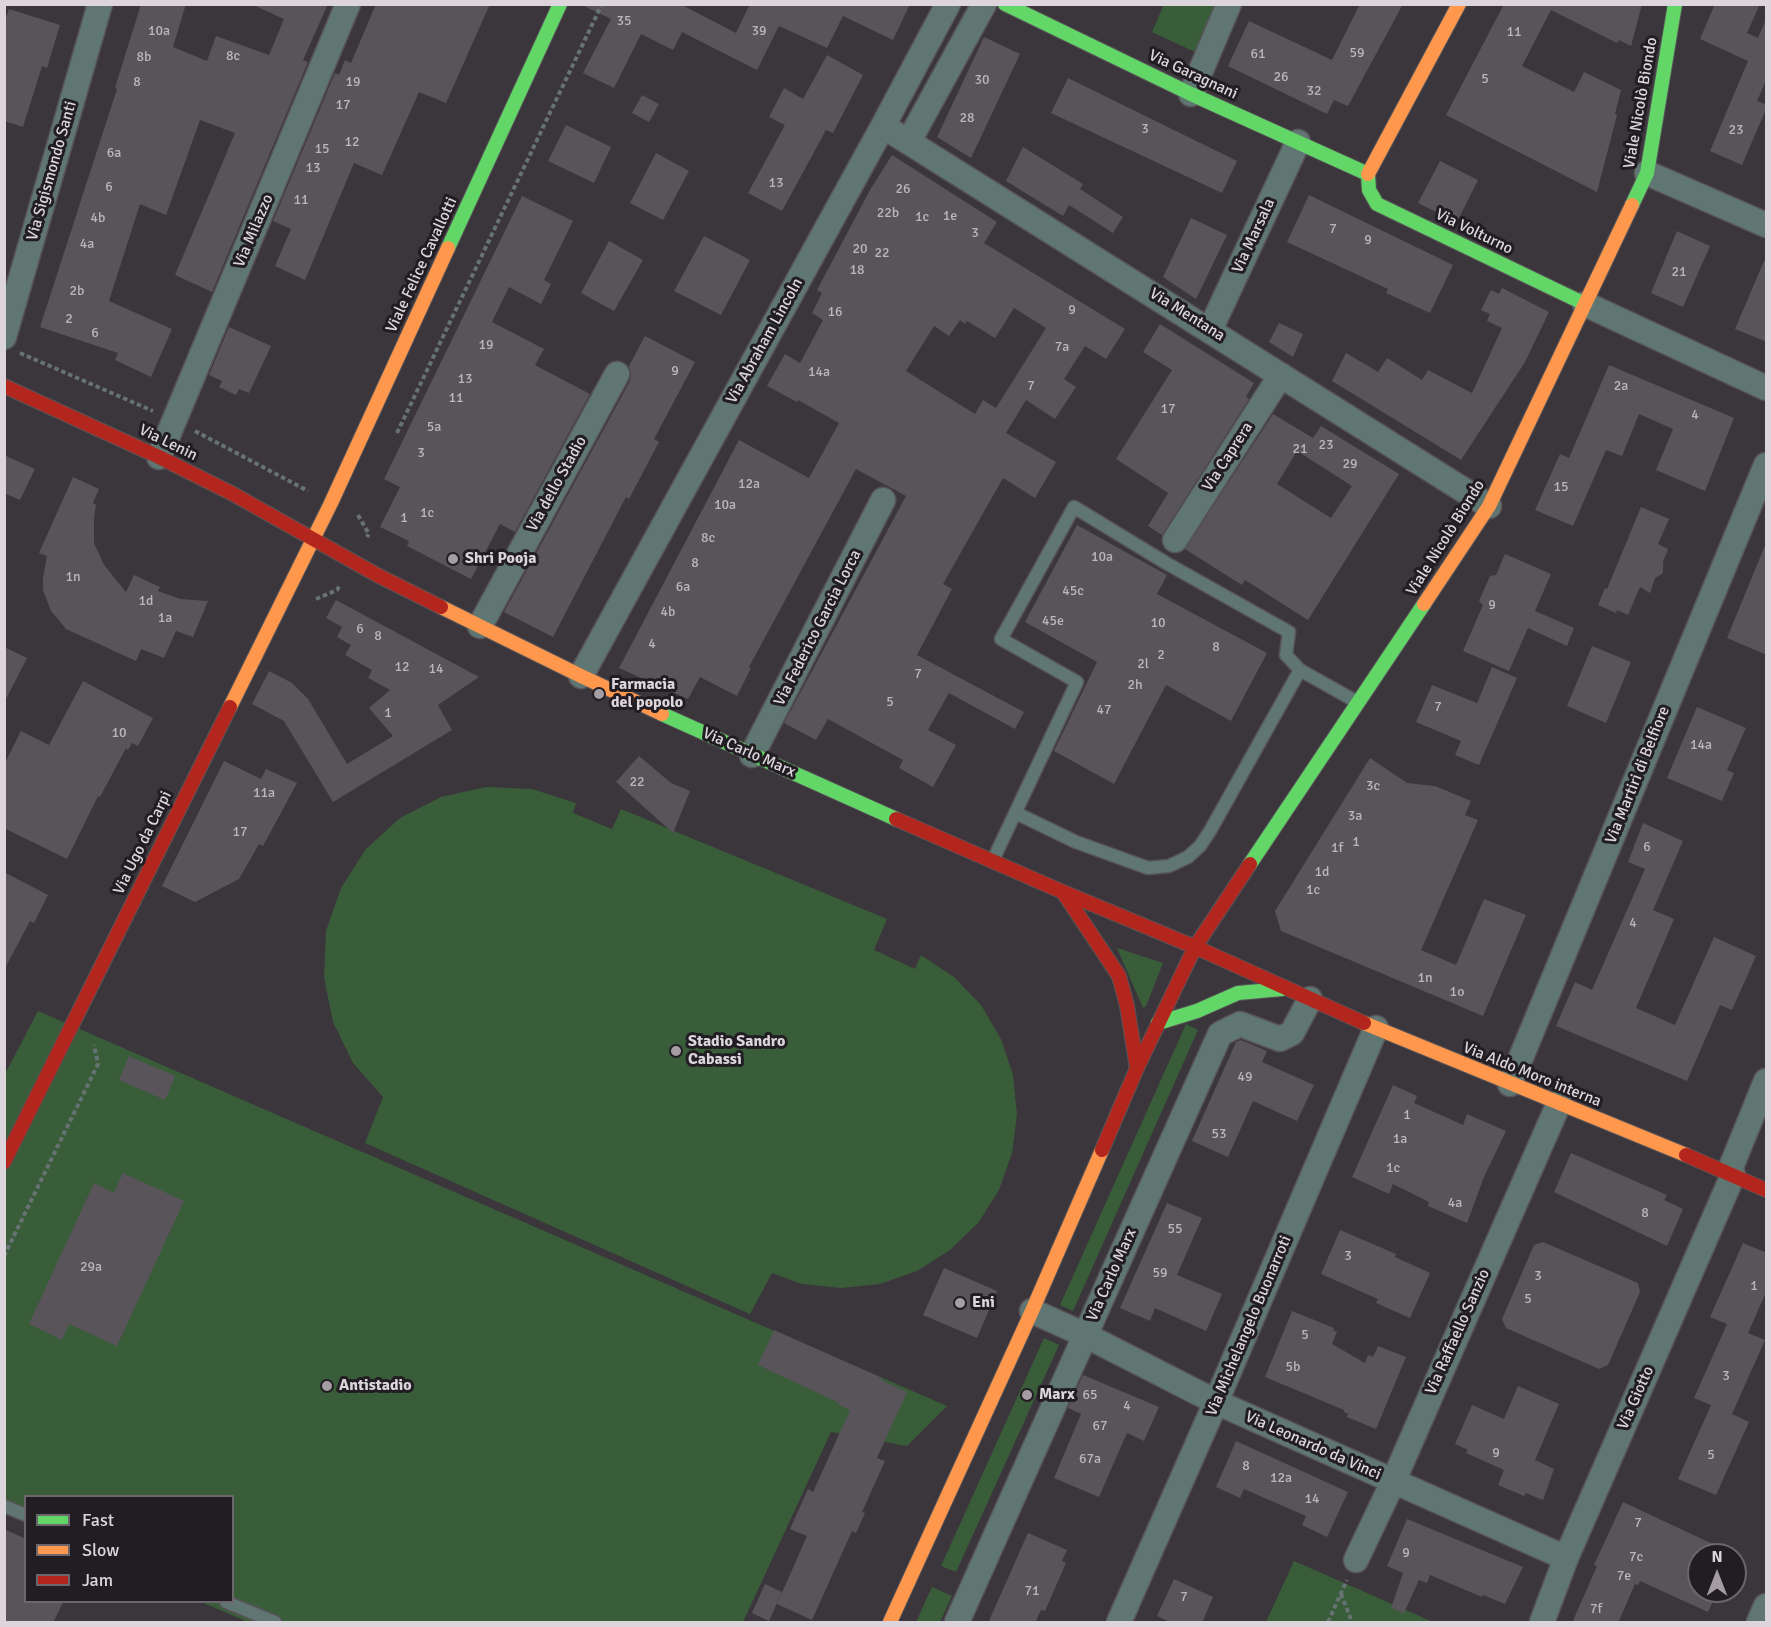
<!DOCTYPE html>
<meta charset="utf-8">
<style>
body{margin:0}
#map{position:relative;width:1771px;height:1627px;overflow:hidden;background:#3b363c;font-family:Signika,sans-serif}
canvas{display:block}
.frame{position:absolute;inset:0;border:6px solid #dcd6dc;pointer-events:none}
.legend{position:absolute;left:24px;top:1495px;width:210px;height:108px;box-sizing:border-box;background:#211d22;border:2px solid #6c676c;margin:0;padding:8px 10px;list-style:none;font-size:18px;color:#dcd6dc}
.legend li{display:flex;align-items:center;gap:12px;height:30px}
.legend b{width:30px;border:2px solid #6c676c}
.north{position:absolute;left:1687px;top:1543px;width:60px;height:60px;box-sizing:border-box;background:#211d22;border:2px solid #6c676c;border-radius:50%;rotate:0deg;font-size:16px;font-weight:700;line-height:24px;text-align:center;color:#dcd6dc}
.north::after{content:'';display:block;margin:auto;width:21px;height:27px;background:#a49ea4;clip-path:polygon(50% 0,100% 100%,50% 72%,0 100%)}
</style>
<div id="map">
<canvas width="1771" height="1627"></canvas>
<div class="frame"></div>
<ul class="legend">
<li><b style="height:8px;background:#63d668"></b>Fast</li>
<li><b style="height:8px;background:#ff974d"></b>Slow</li>
<li><b style="height:8px;background:#b3261e"></b>Jam</li>
</ul>
<div class="north">N</div>
</div>
<script>
const g = document.querySelector('canvas').getContext('2d');
g.lineJoin = 'round';
function fillPath(path, color) { g.fillStyle = color; g.fill(path, 'evenodd'); }
const toPath = rows => new Path2D(rows.map(r => 'M' + r).join(''));
function trace(path, color, width, dash) { g.strokeStyle = color; g.lineWidth = width; g.lineCap = dash ? 'butt' : 'round'; g.setLineDash(dash || []); g.stroke(path); }
function drawText(font, color, halo, rows, align = 'center') {
  g.font = font + ' Signika,sans-serif'; g.lineWidth = 6; g.setLineDash([]); g.textBaseline = 'middle'; g.strokeStyle = halo; g.fillStyle = color; for (const [text, x, y, turn = 0] of rows) {
    g.save(); g.translate(x, y); g.rotate((+turn || 0) * Math.PI / 180); g.textAlign = isNaN(turn) ? turn : align; if (halo) g.strokeText(text, 0, 0); g.fillText(text, 0, 0); g.restore();
  }
}
const green = toPath([
 [1164,4,1216,5,1195,52,1152,32],
 [486,787,532,789,576,803,573,813,612,829,621,809,887,919,874,950,915,969,921,955,954,977,981,1005,1001,1039,1013,1075,1017,1114,1012,1153,999,1190,978,1223,950,1250,917,1271,880,1284,841,1288,802,1284,772,1273,750,1314,365,1143,383,1097,353,1063,333,1022,324,977,326,931,341,888,366,849,400,818,441,797],
 [1117,948,1163,963,1146,1006,1143,1008],
 [38,1011,947,1406,907,1446,831,1432,743,1622,248,1622,201,1602,232,1602,232,1496,26,1496,25,1522,5,1513,5,1074],
 [1186,1024,1198,1030,1073,1311,1060,1305],
 [1044,1338,1059,1345,956,1572,941,1566],
 [1294,1561,1433,1622,1266,1622],
 [932,1587,952,1596,940,1622,916,1622]
]);
const building = toPath([
 [141,4,186,4,173,47,207,61,216,36,269,55,284,19,251,4,328,4,303,60,308,62,212,292,175,275,235,133,200,120,166,215,140,204,109,301,172,329,151,377,115,360,118,353,40,327,117,89,115,88],
 [376,4,490,4,446,103,419,92,382,175,354,163,305,280,275,266,291,229,273,221,335,73,339,75,345,60,351,63],
 [580,4,680,4,736,33,750,4,910,4,893,40,843,16,827,48,779,26,757,70,682,32,673,50,641,34,614,88,583,73,611,19],
 [1360,4,1403,4,1348,106,1334,100,1327,114,1228,66,1249,21,1332,60],
 [1504,4,1642,4,1631,46,1619,40,1617,43,1551,10,1522,66,1574,92,1584,72,1621,90,1615,114,1617,115,1597,192,1446,115],
 [1715,4,1760,4,1747,33,1758,38,1767,17,1767,78,1757,101,1767,105,1767,107,1742,165,1710,151,1748,61,1700,39],
 [9,9,60,25,47,68,42,66,23,127,4,121,4,24],
 [984,37,1020,54,971,158,937,137],
 [827,55,863,75,833,133,826,130,782,211,748,193,785,125,769,117,784,88,803,99],
 [1068,78,1237,161,1222,193,1051,113],
 [642,95,659,104,649,122,632,113],
 [566,125,611,147,594,183,548,161],
 [1023,147,1083,184,1080,189,1123,217,1113,233,1069,205,1063,216,1006,181],
 [656,153,689,171,663,220,630,203],
 [892,155,997,222,984,243,1125,329,1106,359,1085,346,1064,379,1076,387,1055,419,1026,400,1006,433,1056,462,1035,498,1003,478,943,584,952,589,917,655,1024,712,1015,729,949,693,928,730,956,745,933,787,899,768,903,760,828,719,816,740,784,723,906,496,856,469,749,667,751,668,737,696,700,677,688,699,619,668,739,440,809,478,839,423,798,400,797,402,767,386,785,354,800,363,823,320,812,313,822,293,817,290,870,190],
 [1014,308,1046,328,996,408,983,400,975,414,906,371,934,326,949,336,960,320,965,324,967,321,995,338],
 [1440,161,1478,180,1457,222,1418,203],
 [1309,195,1453,265,1430,313,1386,293,1388,289,1287,242],
 [522,196,573,221,544,280,551,284,541,304,509,287,492,322,544,349,535,365,590,394,515,532,500,524,471,579,407,546,409,541,380,527,400,487,384,479],
 [1191,218,1227,235,1196,299,1163,277],
 [1677,231,1710,246,1683,307,1651,293],
 [704,236,750,260,721,315,674,291],
 [609,241,643,260,614,311,581,293],
 [1767,254,1767,342,1735,329],
 [1502,288,1549,312,1525,362,1461,460,1332,381,1346,353,1378,372,1387,358,1422,380,1428,370,1472,393,1502,328,1487,321,1490,314,1481,310,1491,290,1499,294],
 [1279,323,1303,334,1293,357,1269,342],
 [1160,324,1254,383,1246,397,1249,399,1162,535,1148,526,1168,493,1116,459,1172,370,1143,352],
 [229,327,271,346,249,393,239,389,236,395,219,387,222,381,209,375],
 [645,336,695,362,654,439,659,442,629,499,626,497,553,637,504,612,630,381,631,373,629,366],
 [1609,365,1734,418,1705,491,1656,470,1673,429,1639,414,1622,456,1606,450,1573,526,1535,510,1560,454,1569,458],
 [1273,414,1313,438,1321,426,1399,474,1308,620,1245,580,1242,585,1185,549],
 [1297,451,1352,486,1331,518,1277,484],
 [4,455,35,469,20,500,4,493],
 [73,477,99,489,93,503,96,505,94,518,94,543,104,565,126,592,134,575,160,587,158,591,180,599,208,601,193,637,176,631,164,658,141,649,136,661,66,629,51,611,43,590,43,578,47,556,39,553],
 [1641,507,1669,519,1658,544,1668,549,1663,562,1663,573,1655,578,1650,593,1640,587,1628,615,1617,610,1616,613,1598,605,1605,588,1607,589],
 [1077,525,1167,575,1157,594,1267,653,1231,721,1166,685,1114,784,1054,751,1097,662,1025,622],
 [1766,543,1767,543,1767,655,1727,638],
 [1505,554,1551,574,1535,611,1574,628,1567,646,1528,628,1509,671,1463,651,1483,605,1479,601,1490,576,1496,575],
 [336,600,479,677,438,705,452,730,333,802,284,721,252,704,269,671,292,683,308,699,347,764,393,736,369,708,390,690,368,678,372,670,345,655,351,645,337,637,342,627,326,618],
 [1592,646,1631,662,1606,723,1567,706],
 [4,647,27,658,4,703],
 [1492,667,1517,678,1479,765,1455,755,1461,741,1416,722,1432,685,1477,703],
 [83,681,153,718,138,746,132,743,128,750,126,748,100,797,98,796,67,859,4,828,4,765,21,731,49,745],
 [1697,707,1746,728,1727,770,1734,773,1722,801,1667,778],
 [639,756,671,783,690,791,673,833,616,782],
 [1370,758,1407,783,1435,786,1471,801,1465,815,1478,820,1421,950,1456,965,1484,899,1526,915,1483,1016,1281,931,1275,911],
 [224,761,261,779,266,769,297,783,263,846,259,844,239,879,195,902,162,886],
 [1643,823,1683,841,1653,910,1674,919,1636,1008,1675,1025,1714,937,1756,956,1732,1010,1720,1005,1687,1081,1556,1026,1575,982,1592,990,1645,869,1628,862],
 [4,872,48,895,34,923,30,921,4,970],
 [1241,1040,1267,1051,1262,1062,1314,1085,1297,1121,1253,1101,1228,1157,1192,1141,1236,1042],
 [129,1056,175,1076,165,1100,119,1080],
 [1393,1085,1417,1096,1414,1103,1463,1125,1467,1114,1506,1131,1484,1177,1467,1223,1428,1206,1429,1202,1393,1184,1389,1194,1352,1177],
 [1571,1153,1667,1195,1664,1200,1683,1209,1667,1246,1554,1192],
 [123,1173,184,1201,117,1346,69,1324,62,1340,29,1324,94,1183,114,1193],
 [1167,1203,1202,1218,1177,1275,1222,1294,1206,1331,1155,1308,1150,1321,1120,1308],
 [1340,1230,1396,1254,1395,1257,1430,1273,1410,1318,1376,1303,1378,1299,1321,1274],
 [1543,1242,1638,1283,1640,1292,1608,1365,1599,1369,1506,1328,1502,1319,1534,1245],
 [1743,1243,1767,1253,1767,1290,1748,1333,1765,1340,1732,1414,1749,1422,1716,1495,1678,1479,1711,1405,1694,1398,1727,1324,1710,1317],
 [944,1268,997,1291,977,1338,923,1315],
 [1292,1311,1334,1328,1333,1330,1337,1332,1332,1344,1365,1363,1368,1355,1373,1357,1378,1346,1406,1357,1376,1429,1347,1417,1348,1414,1344,1412,1344,1410,1265,1377],
 [774,1330,882,1378,881,1380,907,1392,877,1458,885,1461,862,1512,865,1513,856,1533,852,1531,812,1620,777,1604,807,1536,790,1529,808,1489,813,1492,850,1410,838,1405,839,1403,758,1365],
 [1083,1375,1159,1407,1144,1441,1127,1433,1099,1497,1054,1478,1081,1414,1068,1408],
 [1518,1386,1559,1404,1535,1460,1554,1469,1543,1500,1526,1493,1524,1496,1498,1485,1504,1470,1466,1453,1468,1450,1455,1444,1472,1405,1504,1419],
 [1236,1441,1348,1492,1327,1537,1302,1525,1306,1516,1244,1489,1240,1498,1216,1487],
 [1623,1502,1734,1554,1699,1555,1699,1591,1718,1591,1708,1612,1640,1581,1638,1585,1635,1584,1618,1623,1572,1623,1597,1566,1594,1565],
 [1407,1519,1523,1567,1505,1604,1483,1595,1482,1597,1430,1575,1427,1583,1419,1580,1404,1613,1391,1608,1403,1573,1387,1566],
 [4,1529,26,1539,26,1602,63,1602,53,1623,4,1623],
 [1028,1533,1067,1550,1062,1561,1066,1563,1045,1611,1041,1610,1035,1623,988,1623],
 [1174,1579,1213,1597,1202,1623,1172,1623,1157,1616],
 [765,1584,782,1592,769,1621,752,1613]
]);
const path = toPath([
 [20,353,153,411],
 [195,431,308,491],
 [397,433,602,4],
 [358,515,369,534,367,537],
 [316,599,337,590,340,585],
 [4,1256,98,1064,94,1045],
 [1341,1594,1352,1622],
 [1328,1622,1347,1580]
]);
const lane = toPath([
 [1300,670,1357,702],
 [993,860,1077,682,1001,639,1074,507,1166,563,1289,632,1286,655,1300,670,1210,831,1200,846,1188,857,1169,866,1148,868,1076,842,1016,813],
 [4,1506,26,1515],
 [226,1602,275,1622]
]);
const street = toPath([
 [1191,94,1229,4],
 [883,126,1489,506],
 [909,141,984,4],
 [1647,173,1766,225],
 [1585,304,1766,388],
 [1210,330,1298,142],
 [4,337,100,4],
 [159,457,348,4],
 [1175,540,1281,375],
 [480,626,617,374],
 [581,676,883,126,948,4],
 [752,755,883,500],
 [1510,1084,1766,465],
 [1729,1172,1766,1081],
 [1032,1311,1085,1335,1216,1402,1566,1558],
 [1356,1560,1393,1482,1559,1103],
 [957,1622,1220,1034,1240,1024,1280,1039,1292,1033,1310,999],
 [1119,1622,1216,1402,1376,1028],
 [1542,1622,1566,1558,1733,1175],
 [1759,1622,1766,1606]
]);
const fast = toPath([
 [1005,4,1191,94,1368,174],
 [1368,174,1369,190,1377,204,1585,304],
 [1632,205,1647,173,1675,4],
 [448,248,560,4],
 [662,714,896,819],
 [1250,864,1424,604],
 [1158,1023,1197,1011,1238,993,1282,989]
]);
const slow = toPath([
 [1368,174,1459,4],
 [1424,604,1489,506,1632,205],
 [441,607,581,676,662,714],
 [230,707,331,503,448,248],
 [1364,1023,1686,1155],
 [890,1622,1032,1311,1102,1150]
]);
const jam = toPath([
 [4,386,159,457,233,494,377,575,441,607],
 [896,819,1063,892,1195,947,1364,1023],
 [1063,892,1119,976,1127,1006,1137,1068],
 [1102,1150,1137,1068,1195,947,1250,864],
 [1686,1155,1766,1190],
 [4,1162,230,707]
]);
const markers = [
 [453,559,6,"#a49ea4"],
 [599,694,6,"#a49ea4"],
 [676,1051,6,"#a49ea4"],
 [960,1303,6,"#a49ea4"],
 [327,1386,6,"#a49ea4"],
 [1027,1395,6,"#a49ea4"]
];
const numberNames = [
 ["35",624,21],
 ["10a",159,31],
 ["39",759,31],
 ["11",1514,32],
 ["59",1357,53],
 ["61",1258,54],
 ["8c",233,56],
 ["8b",144,57],
 ["26",1281,77],
 ["5",1485,79],
 ["30",982,80],
 ["8",137,82],
 ["19",353,82],
 ["32",1314,91],
 ["17",343,105],
 ["28",967,118],
 ["3",1145,129],
 ["23",1736,130],
 ["12",352,142],
 ["15",322,149],
 ["6a",114,153],
 ["13",313,168],
 ["13",776,183],
 ["6",109,187],
 ["26",903,189],
 ["11",301,200],
 ["22b",888,213],
 ["1e",950,216],
 ["1c",922,217],
 ["4b",98,218],
 ["7",1333,229],
 ["3",975,233],
 ["9",1368,240],
 ["4a",87,244],
 ["20",860,249],
 ["22",882,253],
 ["18",857,270],
 ["21",1679,272],
 ["2b",77,291],
 ["9",1072,310],
 ["16",835,312],
 ["2",69,319],
 ["6",95,333],
 ["19",486,345],
 ["7a",1062,347],
 ["9",675,371],
 ["14a",819,372],
 ["13",465,379],
 ["7",1031,386],
 ["2a",1621,386],
 ["11",456,398],
 ["17",1168,409],
 ["4",1695,415],
 ["5a",434,427],
 ["23",1326,445],
 ["21",1300,449],
 ["3",421,453],
 ["29",1350,464],
 ["12a",749,484],
 ["15",1561,487],
 ["10a",725,505],
 ["1c",427,513],
 ["1",404,518],
 ["8c",708,538],
 ["10a",1102,557],
 ["8",695,563],
 ["1n",73,577],
 ["6a",683,587],
 ["45c",1073,591],
 ["1d",146,601],
 ["9",1492,605],
 ["4b",668,612],
 ["1a",165,618],
 ["45e",1053,621],
 ["10",1158,623],
 ["6",360,629],
 ["8",378,636],
 ["4",652,644],
 ["8",1216,647],
 ["2",1161,655],
 ["2l",1143,664],
 ["12",402,667],
 ["14",436,669],
 ["7",918,674],
 ["2h",1135,685],
 ["5",890,702],
 ["7",1438,707],
 ["47",1104,710],
 ["1",388,713],
 ["10",119,733],
 ["14a",1701,745],
 ["22",637,782],
 ["3c",1373,786],
 ["11a",264,793],
 ["3a",1355,816],
 ["17",240,832],
 ["1",1356,842],
 ["6",1647,847],
 ["1f",1337,848],
 ["1d",1322,872],
 ["1c",1313,890],
 ["4",1633,923],
 ["1n",1425,978],
 ["1o",1457,992],
 ["49",1245,1077],
 ["1",1407,1115],
 ["53",1219,1134],
 ["1a",1400,1139],
 ["1c",1393,1168],
 ["4a",1455,1203],
 ["8",1645,1213],
 ["55",1175,1229],
 ["3",1348,1256],
 ["29a",91,1267],
 ["59",1160,1273],
 ["3",1538,1276],
 ["1",1754,1286],
 ["5",1528,1299],
 ["5",1305,1335],
 ["5b",1293,1367],
 ["3",1726,1376],
 ["65",1090,1395],
 ["4",1127,1406],
 ["67",1100,1426],
 ["9",1496,1453],
 ["5",1711,1455],
 ["67a",1090,1459],
 ["8",1246,1466],
 ["12a",1281,1478],
 ["14",1312,1499],
 ["7",1638,1523],
 ["9",1406,1553],
 ["7c",1636,1557],
 ["7e",1624,1576],
 ["71",1032,1591],
 ["7",1184,1597],
 ["7f",1596,1609]
];
const streetNames = [
 ["Via Garagnani",1193,75,25],
 ["Viale Nicolò Biondo",1641,103,-80],
 ["Via Sigismondo Santi",52,171,-74],
 ["Via Milazzo",254,231,-67],
 ["Via Volturno",1474,232,26],
 ["Via Marsala",1254,236,-65],
 ["Viale Felice Cavallotti",422,265,-65],
 ["Via Mentana",1187,315,32],
 ["Via Abraham Lincoln",765,341,-61],
 ["Via Lenin",168,443,26],
 ["Via Caprera",1228,457,-57],
 ["Via dello Stadio",557,484,-61],
 ["Viale Nicolò Biondo",1446,538,-58],
 ["Via Federico Garcia Lorca",818,628,-63],
 ["Via Carlo Marx",749,753,24],
 ["Via Martiri di Belfiore",1638,775,-68],
 ["Via Ugo da Carpi",143,843,-64],
 ["Via Aldo Moro interna",1532,1075,22],
 ["Via Carlo Marx",1112,1275,-66],
 ["Via Michelangelo Buonarroti",1249,1326,-67],
 ["Via Raffaello Sanzio",1458,1332,-66],
 ["Via Giotto",1636,1398,-66],
 ["Via Leonardo da Vinci",1313,1446,24]
];
const poiNames = [
 ["Shri Pooja",465,559],
 ["Farmacia",611,685],
 ["del popolo",611,703],
 ["Stadio Sandro",688,1042],
 ["Cabassi",688,1060],
 ["Eni",972,1303],
 ["Antistadio",339,1386],
 ["Marx",1039,1395]
];
fillPath(green, '#395d39');
fillPath(building, '#58545a');
trace(lane, '#575458', 15);
trace(street, '#575458', 27);
trace(fast, '#575458', 16);
trace(slow, '#575458', 16);
trace(jam, '#575458', 16);
trace(path, '#677272', 4, [4.5, 3]);
trace(lane, '#607672', 12);
trace(street, '#607672', 24);
trace(fast, '#63d668', 14);
trace(slow, '#ff974d', 14);
trace(jam, '#b3261e', 14);
for (const [x, y, r, color] of markers) { const dot = new Path2D(); dot.arc(x, y, r, 0, 2 * Math.PI); g.fillStyle = color; g.fill(dot); trace(dot, '#211d22', 2); }
drawText('14px', '#bbb6bc', null, numberNames);
drawText('16px', '#dcd6dc', '#211d22', streetNames);
drawText('bold 16px', '#dcd6dc', '#211d22', poiNames, 'left');
</script>
